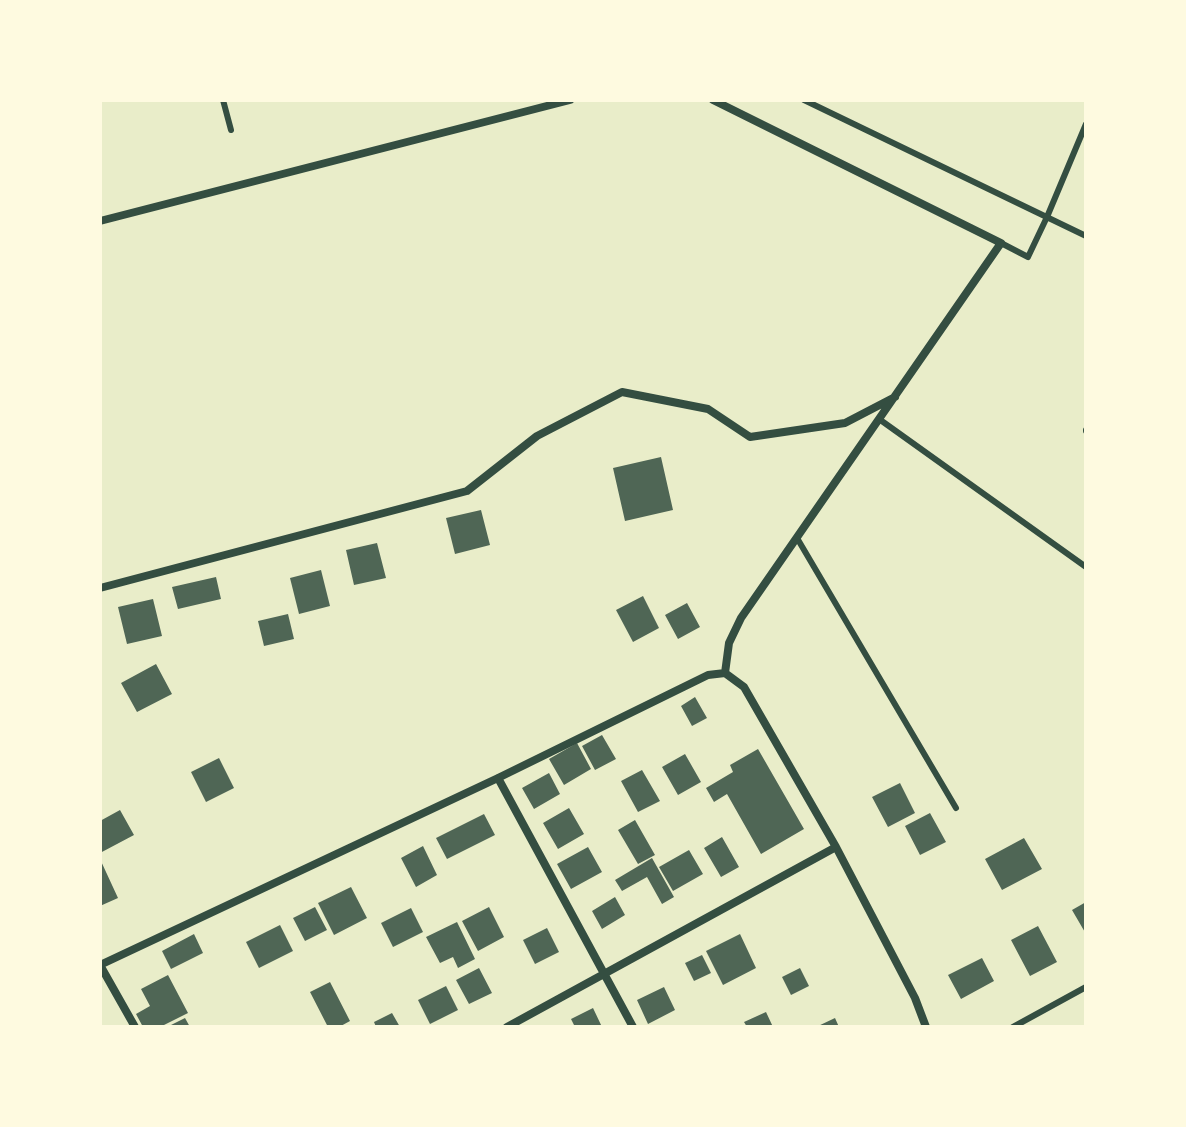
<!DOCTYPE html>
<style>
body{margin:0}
#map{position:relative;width:1186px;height:1127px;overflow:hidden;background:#e9edc9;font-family:Mulish,sans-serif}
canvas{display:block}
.frame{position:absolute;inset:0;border:102px solid #fefae0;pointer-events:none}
</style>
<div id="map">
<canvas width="1186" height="1127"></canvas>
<div class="frame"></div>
</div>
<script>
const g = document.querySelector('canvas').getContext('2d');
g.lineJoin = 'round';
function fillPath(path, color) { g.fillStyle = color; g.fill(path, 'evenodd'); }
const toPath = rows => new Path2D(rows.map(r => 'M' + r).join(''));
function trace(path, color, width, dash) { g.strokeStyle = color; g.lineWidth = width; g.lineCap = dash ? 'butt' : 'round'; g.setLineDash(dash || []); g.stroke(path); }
const building = toPath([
 [661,457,673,510,625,521,613,468],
 [481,510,490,545,455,554,446,518],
 [377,543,386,578,354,585,346,550],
 [321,570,330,606,299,614,290,578],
 [216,577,221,599,178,609,172,587],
 [643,596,659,628,633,642,616,610],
 [153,599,162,636,127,644,118,607],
 [687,603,700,627,678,639,665,615],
 [288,614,294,639,264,646,258,621],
 [156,664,172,694,137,712,121,683],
 [695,697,707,718,692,726,681,706],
 [602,735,616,759,595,770,582,746],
 [577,743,591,769,564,785,549,759],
 [758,749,804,829,761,854,727,794,714,802,706,788,733,772,730,765],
 [685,754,701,782,678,795,662,767],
 [219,758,234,788,206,802,191,772],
 [642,770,660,801,638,812,621,781],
 [549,773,560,794,534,809,522,788],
 [900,783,915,813,888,827,872,797],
 [569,808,584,834,558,849,543,823],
 [120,810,134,835,100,853,100,821],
 [930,813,946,842,920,855,905,826],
 [484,814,495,835,447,859,436,838],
 [635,820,655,855,638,864,618,830],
 [722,837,739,867,721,877,704,848],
 [1024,838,1042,869,1002,890,985,859],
 [423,846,437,875,416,887,401,858],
 [588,847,602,872,571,889,557,864],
 [689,850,703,874,673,891,659,867],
 [652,858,674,897,662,904,647,877,622,891,615,880],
 [100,859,118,898,100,906],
 [351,887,367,918,334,935,318,903],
 [615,897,625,915,602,929,592,911],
 [1086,902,1086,934,1072,910],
 [315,907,327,930,305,941,293,918],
 [489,907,504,937,478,951,462,921],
 [411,908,423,932,393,947,381,923],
 [457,922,475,959,458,968,453,957,440,963,426,937],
 [280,925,293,951,259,968,246,942],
 [1038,926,1057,962,1030,976,1011,940],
 [547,928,559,952,535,964,523,940],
 [194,934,203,953,171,969,162,951],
 [740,934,756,968,723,985,706,951],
 [702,955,711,973,694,981,685,963],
 [982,958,994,981,961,999,948,975],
 [479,968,492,993,469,1004,456,980],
 [800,968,809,986,791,995,782,977],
 [168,975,188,1013,160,1027,143,1027,136,1014,150,1006,141,989],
 [330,982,350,1021,339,1027,328,1027,310,992],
 [446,986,458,1010,430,1024,418,1000],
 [664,987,675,1010,648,1024,637,1000],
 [593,1008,602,1027,575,1027,571,1019],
 [766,1012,773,1027,747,1027,744,1022],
 [392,1013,400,1027,376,1027,374,1022],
 [185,1018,190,1027,167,1027],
 [835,1018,839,1027,816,1027]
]);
const service = toPath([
 [223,100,231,130],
 [804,100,1086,236],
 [1001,243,1028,257,1047,217,1086,124],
 [879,419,1086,567],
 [1086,430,1086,431],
 [797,538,956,808],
 [1013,1027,1086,987]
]);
const minor = toPath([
 [713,100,1001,243,741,618,729,643,725,673],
 [100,221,570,100],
 [100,588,467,491,537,436,622,392,708,409,750,437,845,423,895,397],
 [725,673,744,687,836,847,915,998,926,1027],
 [498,778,633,1027],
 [135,1027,100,965,498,778,708,675,725,673],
 [507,1027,836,847]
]);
fillPath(building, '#4f6655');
trace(service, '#344e41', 6);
trace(minor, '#344e41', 8);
</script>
